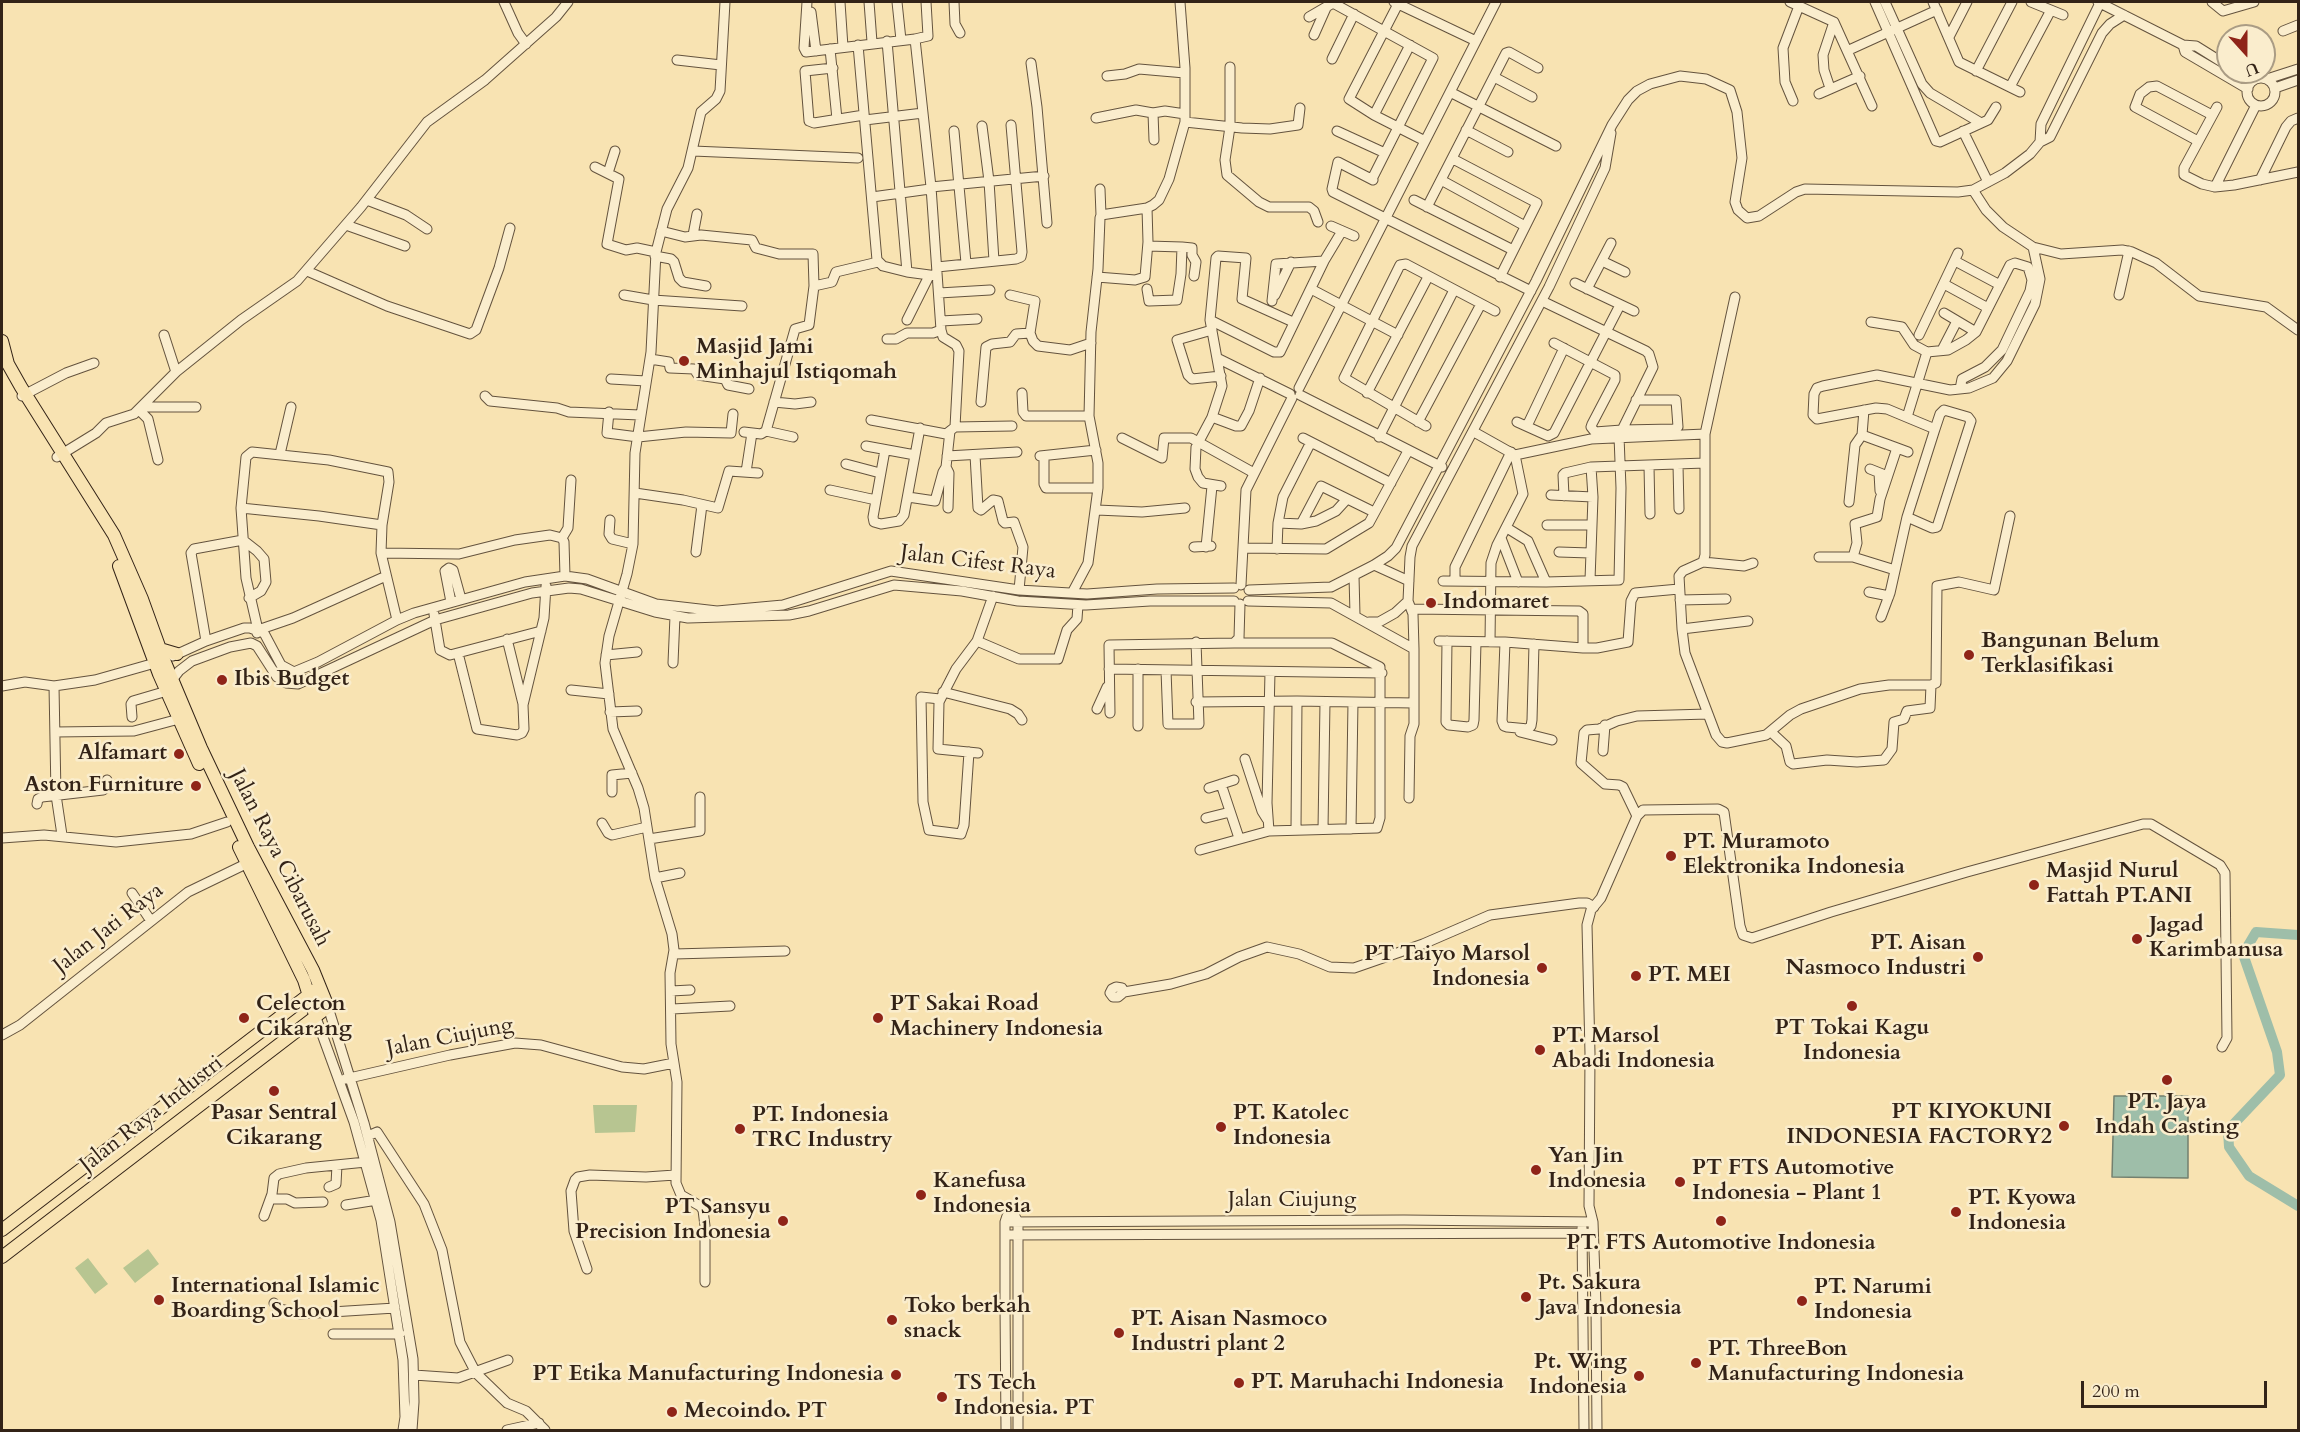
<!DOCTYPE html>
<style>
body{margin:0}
#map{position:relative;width:2300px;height:1432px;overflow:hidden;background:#f8e3b2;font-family:Cardo,serif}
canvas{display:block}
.frame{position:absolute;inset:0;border:3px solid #332317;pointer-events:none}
.north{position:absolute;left:2216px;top:24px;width:60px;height:60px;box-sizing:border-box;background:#faedcd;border:2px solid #aa9c84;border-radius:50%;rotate:159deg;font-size:16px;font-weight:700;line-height:24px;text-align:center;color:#332317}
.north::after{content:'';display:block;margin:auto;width:21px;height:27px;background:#8f2418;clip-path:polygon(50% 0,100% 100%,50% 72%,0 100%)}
.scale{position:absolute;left:2081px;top:1381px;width:186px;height:27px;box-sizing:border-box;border:3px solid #332317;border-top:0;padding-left:8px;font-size:18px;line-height:21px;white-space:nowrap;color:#332317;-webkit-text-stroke:4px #faedcd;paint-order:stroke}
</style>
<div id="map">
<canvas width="2300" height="1432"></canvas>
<div class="frame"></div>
<div class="north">U</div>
<div class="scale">200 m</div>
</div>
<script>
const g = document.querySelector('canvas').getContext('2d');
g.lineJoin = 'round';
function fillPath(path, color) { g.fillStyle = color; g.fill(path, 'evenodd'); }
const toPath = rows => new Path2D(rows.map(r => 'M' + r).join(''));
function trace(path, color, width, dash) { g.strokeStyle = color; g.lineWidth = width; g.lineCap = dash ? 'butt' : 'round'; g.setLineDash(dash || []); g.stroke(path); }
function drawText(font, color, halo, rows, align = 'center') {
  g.font = font + ' Cardo,serif'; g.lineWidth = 5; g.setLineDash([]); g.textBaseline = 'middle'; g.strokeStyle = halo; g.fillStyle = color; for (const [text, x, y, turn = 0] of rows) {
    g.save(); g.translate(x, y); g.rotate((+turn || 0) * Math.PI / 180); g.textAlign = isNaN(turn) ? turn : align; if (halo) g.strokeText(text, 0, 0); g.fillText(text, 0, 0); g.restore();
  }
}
const green = toPath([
 [593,1105,637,1105,635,1132,595,1133],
 [148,1249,159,1264,135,1283,123,1268],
 [88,1258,108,1284,95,1294,75,1268]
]);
const water = toPath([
 [2114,1096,2188,1096,2188,1178,2112,1177,2114,1096]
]);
const river = toPath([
 [2298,935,2256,932,2243,954,2277,1052,2280,1075,2228,1130,2229,1147,2249,1176,2298,1206]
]);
const minor = toPath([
 [504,2,518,33,526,44],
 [807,2,804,48,806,52,915,39],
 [840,2,843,47],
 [869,2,872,42],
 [897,2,901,40],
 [926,2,928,36,915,39,931,187,941,330,943,337,956,345,959,351,955,427],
 [954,2,955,24,960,33],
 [1394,2,1476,41],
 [1790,2,1834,22,1872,106],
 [1875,2,1936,141,1940,142,1988,120,1996,107],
 [1885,2,1922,84,1930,93,1981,123],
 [1933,2,1959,62,2020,92],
 [2031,2,2063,15],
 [2098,2,2183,45],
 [2212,2,2223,11,2254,2],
 [1398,4,1349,99,1374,115,1425,141],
 [811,12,816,51],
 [1309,17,1333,3,1433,58,1372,179],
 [2283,31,2298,25],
 [1314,35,1326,8],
 [1949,37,1967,2],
 [887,41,907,272],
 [858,45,877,260,883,266,907,272,937,276],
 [830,49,837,119],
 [1849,50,1937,10],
 [1332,59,1354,14],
 [677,60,721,65],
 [1031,63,1037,107,1047,223],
 [2228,66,2196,46,2183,45,2185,52,2248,89],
 [1230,67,1230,127,1225,160,1227,175,1259,202,1269,207,1309,207,1314,211,1318,222],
 [833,68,805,71,809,121,814,123,864,115],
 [1976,71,2012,2],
 [2237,72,2252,81],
 [1107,76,1125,74,1139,69,1185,73],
 [1494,77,1532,97],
 '2247 92a14 14 0 1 1 28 0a14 14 0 1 1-28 0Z',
 [2267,79,2298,69],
 [2010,87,2051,10],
 [1830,88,1824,70,1823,55,1834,22],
 [2275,88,2298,80],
 [1450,92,1556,146],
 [1819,94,1860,76],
 [1793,101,1785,82,1783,48,1799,6],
 [2217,107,2184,168,2184,175,2202,184,2215,187,2234,185,2298,172],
 [1374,115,1410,45],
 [1096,118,1136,110,1153,113],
 [865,120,923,113],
 [1185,122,1242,128,1270,129,1298,125,1300,108],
 [982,126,989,181,994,261],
 [1466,130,1508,152],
 [954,131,966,263],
 [1337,131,1385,153],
 [1963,131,1988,182],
 [1154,140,1153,113,1165,111,1185,114],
 [2198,141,2135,107,2140,94,2149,87,2157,86,2212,115],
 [2040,142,2041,124,2100,3],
 [693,151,858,158],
 [1453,159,1537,203,1500,277],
 [595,167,619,179,607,244,626,250,637,248,656,252],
 [608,173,615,151],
 [1373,180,1338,162,1332,189,1333,192,1531,291],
 [1441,180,1525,226],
 [2260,180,2286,127,2291,121,2298,118],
 [931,187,1044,176],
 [2215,187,2256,105],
 [1100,189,1101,215],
 [1973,190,1986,210,2003,227,2033,247,2061,254,2122,250,2132,252,2156,263,2199,296,2266,307,2298,330],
 [872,197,930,189],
 [367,200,406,215,427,229],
 [1414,200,1513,250],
 [1427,207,1506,53,1509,52,1538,68],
 [346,225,405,246],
 [1331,226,1354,236],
 [661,231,685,237,701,235,752,240,756,248,779,254,813,254,814,286],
 [693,235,697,214],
 [1148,246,1182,247],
 [655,256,671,259,674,262,679,278,683,282,706,286],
 [1602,261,1625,272],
 [1955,261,2000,285],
 [937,267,1016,259,1021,257,1022,252,1011,125],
 [307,271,387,306,470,334,476,330,499,268,510,228],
 [1097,277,1135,280,1145,277,1148,242,1147,208],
 [1575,283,1634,311],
 [1944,284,1988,308],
 [1147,289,1149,301,1177,300,1181,274,1182,247,1192,248,1192,255,1196,262,1194,276],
 [1311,289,1398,335],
 [1587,289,1611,243],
 [939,293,990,290],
 [624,295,653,300,742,306],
 [1010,295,1035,301,1030,333,1033,341,1038,346,1070,350,1091,343],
 [1275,295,1291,262],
 [2119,295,2129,251],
 [1272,301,1276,264,1324,261],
 [1542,301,1646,351,1649,354,1653,367,1622,430],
 [1944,313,1976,332],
 [907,320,929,276],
 [1210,320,1274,352,1280,352,1324,261,1342,231],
 [941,321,977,319],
 [1871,322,1902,327,1914,345,1927,352],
 [1212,330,1177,340,1188,375,1192,379,1221,376],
 [164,335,176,372],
 [1919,335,1958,253],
 [887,339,896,339,907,333,933,333,941,330],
 [1554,343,1615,375,1615,380,1592,424,1591,427,1595,432,1622,430,1674,429,1678,427,1676,400,1636,400],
 [1942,350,1957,321],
 [1217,358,1290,394],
 [650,359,669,362,670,368,694,369,698,375,725,379,728,385,749,389],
 [1260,378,1249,411,1241,426,1236,426,1212,417,1222,386,1210,320,1216,258,1218,256,1246,258,1242,299,1293,322],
 [611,379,646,381],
 [1299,388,1496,2],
 [1022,393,1023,412,1026,416,1089,416],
 [1367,393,1428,277],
 [1300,395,1442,467],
 [22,396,66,373,94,363],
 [485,396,490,401,557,408,569,412,640,415],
 [774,402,795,404,811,402],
 [981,402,986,347,992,344,1010,342,1016,334,1030,333],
 [141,407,196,407],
 [139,410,148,419,158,460],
 [1864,410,1862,435,1908,452],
 [609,412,607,433,638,437,686,432,731,433,733,414],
 [1212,417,1196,447,1195,469,1198,477,1203,483,1221,486],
 [1907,417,1927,352,1948,350,1966,340,1976,332,2010,265,2015,263,2028,267,2032,280,2030,291,2002,350,1985,367,1962,379,1960,389],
 [871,420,946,434,955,427,1012,426],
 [1418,422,1481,304],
 [1517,422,1548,436,1554,433,1620,305],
 [1426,426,1344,378,1400,265,1406,264,1495,311],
 [1527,426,1564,348],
 [1935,429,1940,414,1944,410,1968,417,1971,421,1937,527,1932,528,1907,517,1935,429,1887,409,1876,408,1817,419,1813,415,1814,394,1817,388,1823,386,1877,375,1950,390,1969,388,1993,378,2007,361,2035,304,2040,279,2033,247],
 [766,431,793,437],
 [744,432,761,434,766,431,795,329,809,325,814,286,832,282,836,272,878,262],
 [1474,432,1515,455,1523,494,1497,545,1491,563,1490,642],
 [1705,434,1735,297],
 [1379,437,1454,290],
 [1122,438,1162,458,1164,438,1191,438,1254,473],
 [1303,438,1391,483],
 [866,446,915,455],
 [885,450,873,517,874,522,881,524,899,521,904,515,920,428],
 [280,454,291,407],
 [975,455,978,508,981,510,993,500,998,501,1003,521,1005,523,1014,522,1023,547,1019,590],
 [1515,455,1591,439,1705,434,1705,555,1703,562,1683,571,1679,576,1682,629,1685,653,1716,735,1722,742,1727,743,1766,735,1790,715,1801,709,1860,689,1889,685,1931,685,1936,683,1937,586,1959,582,1994,590,2010,516],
 [947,456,1017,452],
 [1040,456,1096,450],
 [1044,456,1044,484,1046,488,1098,488],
 [57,457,96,433,106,423,134,414,176,372,241,320,297,281,361,207,427,122,485,80,556,17,568,2],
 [846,464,880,473],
 [1678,465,1679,509],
 [1649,466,1650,514],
 [1870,469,1885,475],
 [746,472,752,433],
 [1879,473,1880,491],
 [830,490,876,500],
 [635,493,683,500,718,508,729,471,758,473],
 [1551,495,1593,497],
 [1564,496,1563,475,1565,473,1591,467,1705,463],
 [908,497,935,501,943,472,946,467],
 [1849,502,1855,445,1862,435],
 [241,508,319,516,382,525],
 [948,508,949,473,946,467,950,431],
 [1097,510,1142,512,1185,508],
 [610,520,609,534,612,539,633,544],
 [1278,523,1301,524,1316,521,1336,511,1347,499],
 [1301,524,1321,486,1374,512],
 [1547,525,1592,525],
 [1507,528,1528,541,1546,582],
 [562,538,568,528,571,480],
 [1501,538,1518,582],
 [1194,547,1211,546],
 [1206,547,1212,486],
 [1243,548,1326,549,1369,523,1408,451],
 [1277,549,1278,523,1283,497,1311,442],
 [696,552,702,505],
 [1559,552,1590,553],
 [381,553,459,554,515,540,550,535,562,538,564,542,565,576],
 [1819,557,1853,557,1895,570],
 [1853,557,1857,543,1855,524,1877,517,1880,499,1897,448],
 [1703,562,1744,566,1753,563],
 [1374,565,1409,581],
 [1354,576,1355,615],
 [1455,580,1455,567,1511,452],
 [1590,580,1593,497,1591,467],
 [1443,581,1546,582,1619,580,1621,488,1619,436],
 [1241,585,1246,490,1292,398],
 [1249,590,1331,587,1374,565,1388,556,1396,548,1536,281,1612,125,1628,100,1637,91,1650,84,1680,76,1706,79,1730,90,1737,112,1742,158,1735,202,1738,210,1747,218,1759,216,1796,192,1805,189,1958,192,1973,190,2005,173,2030,154,2040,142,2050,137,2102,33,2110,24,2124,15],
 [1869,592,1889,596],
 [1072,593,1088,563,1098,488,1098,463,1089,416,1091,332,1098,269,1100,218,1101,215,1147,208,1153,205,1159,200,1169,179,1185,122,1185,68,1180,2],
 [1680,600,1726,599],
 [1248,601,1331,603,1414,649],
 [451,602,445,571,449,568,453,570,461,599],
 [1412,609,1579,611,1583,614,1583,648,1505,642,1439,641],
 [434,614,440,650,450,655,541,631],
 [1881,617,1890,593,1907,517],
 [1369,622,1379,622,1395,613,1408,601],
 [1682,629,1748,621],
 [258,630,246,578,241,508,246,457,252,452,329,460,388,472,389,482,382,525,381,553,397,620],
 [257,633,258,630,293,618,386,576],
 [507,639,523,704],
 [206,641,191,553,194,549,243,540,257,551,264,559,266,582,261,591,249,598],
 [977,641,1019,659,1058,659,1067,630,1077,619,1078,605],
 [1447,641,1446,722,1449,725,1468,727,1473,725,1474,720,1476,642],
 [1505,642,1502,721,1504,726,1507,727,1528,729,1531,726,1532,720,1534,644],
 [1234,643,1332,643,1380,667,1380,818,1377,828,1269,831,1267,803,1270,672],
 [1583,648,1597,648,1628,642,1631,601,1635,593,1679,589],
 [458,653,477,729,517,735,522,733,524,729,523,705,544,618,546,586],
 [606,655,637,652],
 [173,656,206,641,244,628,250,628,264,633,281,665,294,672,318,662,397,620,414,613,525,582,565,576,587,579,656,604,717,611,783,605,891,571,1019,590,1087,594,1157,589,1234,588],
 [673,663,675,616],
 [1109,669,1382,673],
 [1166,670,1168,724,1199,724,1196,642],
 [172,680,179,671,192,661,230,647,251,643,257,646,277,677,286,683,298,684,435,620,532,593,569,588,581,589,655,612,688,618,789,615,809,611,894,585,962,591,1018,601,1086,605,1150,601,1234,601],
 [2,686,25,682,54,686,95,680,155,663],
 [54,686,56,795,62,835],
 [571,690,609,694],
 [943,692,1010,709,1018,714,1022,720],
 [940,699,921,697,923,802,929,830,961,834,964,825,969,752],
 [1196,702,1297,701,1413,703],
 [1097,709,1107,687],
 [610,712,637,711],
 [1110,713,1109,645,1234,643,1239,638,1240,604],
 [132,717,131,704,133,701,167,691],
 [1138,726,1138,669],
 [55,732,134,731,179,719],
 [1520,732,1552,740],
 [1771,732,1786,746,1790,762,1793,764,1827,760,1857,762,1884,760,1892,749,1894,722,1904,719,1907,711,1930,708,1931,685],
 [1603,751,1605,725],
 [978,753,938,749,939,702,956,669,977,641,993,596],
 [1245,759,1262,811,1267,819],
 [1221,784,1239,838],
 [1209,788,1234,780],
 [612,792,612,775,632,773],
 [1409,798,1410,736,1414,724,1414,649,1413,614,1408,601,1410,557,1412,546,1549,287,1605,168,1611,133],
 [37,804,38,799,42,797,103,790,106,787,107,780],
 [1637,816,1623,787,1619,785,1605,784,1581,763,1584,733,1587,730,1599,729,1617,721,1637,716,1708,714],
 [1206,818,1230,812],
 [602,823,608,833,612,835,647,827],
 [1296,829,1297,701],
 [1323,829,1325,702],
 [1351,829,1353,702],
 [2,838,44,835,116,842,191,834,227,822],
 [649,839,700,831,700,797],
 [1200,850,1269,831],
 [655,878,680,873],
 [132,893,151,921],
 [674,954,785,951],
 [671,991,690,990],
 [1124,992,1118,997,1113,997,1110,993,1112,989,1116,987,1122,988,1124,992,1171,984,1206,974,1239,957,1267,947,1299,954,1330,967,1354,968,1423,944,1490,915,1579,903,1587,903,1594,907],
 [328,1007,364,1123,390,1222,413,1359,414,1402,412,1430],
 [672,1009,730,1006],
 [315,1015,354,1122,381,1220,403,1360,405,1417,403,1430],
 [2,1035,20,1025,188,892,252,861],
 [345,1079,450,1055,515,1043,541,1045,622,1067,644,1069,674,1063],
 [368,1136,377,1132,424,1204,442,1250,460,1342,476,1373,507,1403,526,1411,545,1430],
 [329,1187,336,1184,337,1165],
 [271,1199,287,1199,295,1203,323,1202],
 [346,1205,377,1200],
 [1011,1209,1018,1222,1018,1430],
 [264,1216,272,1194,274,1178,279,1174,306,1168,366,1162],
 [1005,1222,1404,1220,1593,1222],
 [1582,1228,1584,1430],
 [1005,1235,1593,1233],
 [587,1269,574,1231,571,1191,575,1180,578,1177,590,1175,646,1177,675,1175],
 [705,1282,705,1226,703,1210,700,1206,681,1195,676,1183,677,1082,671,1044,670,973,674,950,672,934,655,878,644,808,638,788,613,729,605,663,609,636,627,574,633,544,635,453,651,352,656,252,667,209,688,168,701,112,716,99,720,91,725,2],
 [274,1303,277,1308,300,1314,395,1308],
 [333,1334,400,1334],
 [414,1375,458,1378,508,1360],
 [507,1430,539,1423],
 [1006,1430,1005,1304,1005,1222,1007,1216],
 [1597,1430,1596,1306,1593,1222,1589,1206,1590,1054,1587,925,1591,910,1601,898,1637,816,1643,810,1718,809,1724,812,1740,926,1743,935,1752,938,1831,912,1967,872,2143,824,2151,824,2220,865,2225,873,2227,1038,2222,1047]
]);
const major = toPath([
 [2,341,8,364,21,387,114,535,142,599,164,660,201,748,248,847,313,970,328,1007,2,1257],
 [119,566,159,674,199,764],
 [160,649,177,654],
 [239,847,304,980,315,1015],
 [2,1230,315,990]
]);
const markers = [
 [684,361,6,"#8f2418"],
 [1431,603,6,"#8f2418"],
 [1969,655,6,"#8f2418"],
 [222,680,6,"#8f2418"],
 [179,754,6,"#8f2418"],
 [196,786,6,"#8f2418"],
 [1671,856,6,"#8f2418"],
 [2034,885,6,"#8f2418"],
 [2137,939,6,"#8f2418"],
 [1978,957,6,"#8f2418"],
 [1542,968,6,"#8f2418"],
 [1636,976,6,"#8f2418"],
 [1852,1006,6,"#8f2418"],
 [244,1018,6,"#8f2418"],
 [878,1018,6,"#8f2418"],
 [1540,1050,6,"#8f2418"],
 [2167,1080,6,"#8f2418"],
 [274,1091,6,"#8f2418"],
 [2064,1126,6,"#8f2418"],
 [1221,1127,6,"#8f2418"],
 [740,1129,6,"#8f2418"],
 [1536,1170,6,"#8f2418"],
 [1680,1182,6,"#8f2418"],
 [921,1195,6,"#8f2418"],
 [1956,1212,6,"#8f2418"],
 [783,1221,6,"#8f2418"],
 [1721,1221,6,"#8f2418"],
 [1526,1297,6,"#8f2418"],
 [159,1300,6,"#8f2418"],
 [1802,1301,6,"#8f2418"],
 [892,1320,6,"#8f2418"],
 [1119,1333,6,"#8f2418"],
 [1696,1363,6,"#8f2418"],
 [896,1375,6,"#8f2418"],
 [1639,1376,6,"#8f2418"],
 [1239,1383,6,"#8f2418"],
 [942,1397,6,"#8f2418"],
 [672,1412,6,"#8f2418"]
];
const poiNames = [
 ["Masjid Jami",696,348],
 ["Minhajul Istiqomah",696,373],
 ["Indomaret",1443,603],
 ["Bangunan Belum",1981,642],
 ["Terklasifikasi",1981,667],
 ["Ibis Budget",234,680],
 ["Alfamart",167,754,"right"],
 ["Aston Furniture",184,786,"right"],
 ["PT. Muramoto",1683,843],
 ["Elektronika Indonesia",1683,868],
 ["Masjid Nurul",2046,872],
 ["Fattah PT.ANI",2046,897],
 ["Jagad",2149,926],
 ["Karimbanusa",2149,951],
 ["PT. Aisan",1966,944,"right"],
 ["Nasmoco Industri",1966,969,"right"],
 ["PT Taiyo Marsol",1530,955,"right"],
 ["Indonesia",1530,980,"right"],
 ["PT. MEI",1648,976],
 ["Celecton",256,1005],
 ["Cikarang",256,1030],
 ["PT Sakai Road",890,1005],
 ["Machinery Indonesia",890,1030],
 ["PT Tokai Kagu",1852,1029,"center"],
 ["Indonesia",1852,1054,"center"],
 ["PT. Marsol",1552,1037],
 ["Abadi Indonesia",1552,1062],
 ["PT. Jaya",2167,1103,"center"],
 ["Indah Casting",2167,1128,"center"],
 ["PT KIYOKUNI",2052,1113,"right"],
 ["INDONESIA FACTORY2",2052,1138,"right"],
 ["Pasar Sentral",274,1114,"center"],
 ["Cikarang",274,1139,"center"],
 ["PT. Katolec",1233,1114],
 ["Indonesia",1233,1139],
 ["PT. Indonesia",752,1116],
 ["TRC Industry",752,1141],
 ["Yan Jin",1548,1157],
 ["Indonesia",1548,1182],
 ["PT FTS Automotive",1692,1169],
 ["Indonesia - Plant 1",1692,1194],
 ["Kanefusa",933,1182],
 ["Indonesia",933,1207],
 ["PT. Kyowa",1968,1199],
 ["Indonesia",1968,1224],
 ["PT Sansyu",771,1208,"right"],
 ["Precision Indonesia",771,1233,"right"],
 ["PT. FTS Automotive Indonesia",1721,1244,"center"],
 ["Pt. Sakura",1538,1284],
 ["Java Indonesia",1538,1309],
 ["International Islamic",171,1287],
 ["Boarding School",171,1312],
 ["PT. Narumi",1814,1288],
 ["Indonesia",1814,1313],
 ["Toko berkah",904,1307],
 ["snack",904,1332],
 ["PT. Aisan Nasmoco",1131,1320],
 ["Industri plant 2",1131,1345],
 ["PT. ThreeBon",1708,1350],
 ["Manufacturing Indonesia",1708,1375],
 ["Pt. Wing",1627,1363,"right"],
 ["Indonesia",1627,1388,"right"],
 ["PT Etika Manufacturing Indonesia",884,1375,"right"],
 ["PT. Maruhachi Indonesia",1251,1383],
 ["TS Tech",954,1384],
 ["Indonesia. PT",954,1409],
 ["Mecoindo. PT",684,1412]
];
const streetNames = [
 ["Jalan Cifest Raya",978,563,7],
 ["Jalan Raya Cibarusah",279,858,63],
 ["Jalan Jati Raya",109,929,-38],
 ["Jalan Ciujung",450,1038,-11],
 ["Jalan Raya Industri",152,1115,-38],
 ["Jalan Ciujung",1292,1201]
];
fillPath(green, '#b7c591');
fillPath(water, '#9ebea9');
trace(water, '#73806f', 1.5);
trace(river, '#9ebea9', 10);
trace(minor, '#64533e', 11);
trace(major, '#332317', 14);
trace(minor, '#faedcd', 9);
trace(major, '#f8e3b2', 12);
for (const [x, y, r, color] of markers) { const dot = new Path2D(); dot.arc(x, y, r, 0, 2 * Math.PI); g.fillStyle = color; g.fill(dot); trace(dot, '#faedcd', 2); }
drawText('bold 22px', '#332317', '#faedcd', poiNames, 'left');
drawText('22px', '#332317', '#faedcd', streetNames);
</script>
